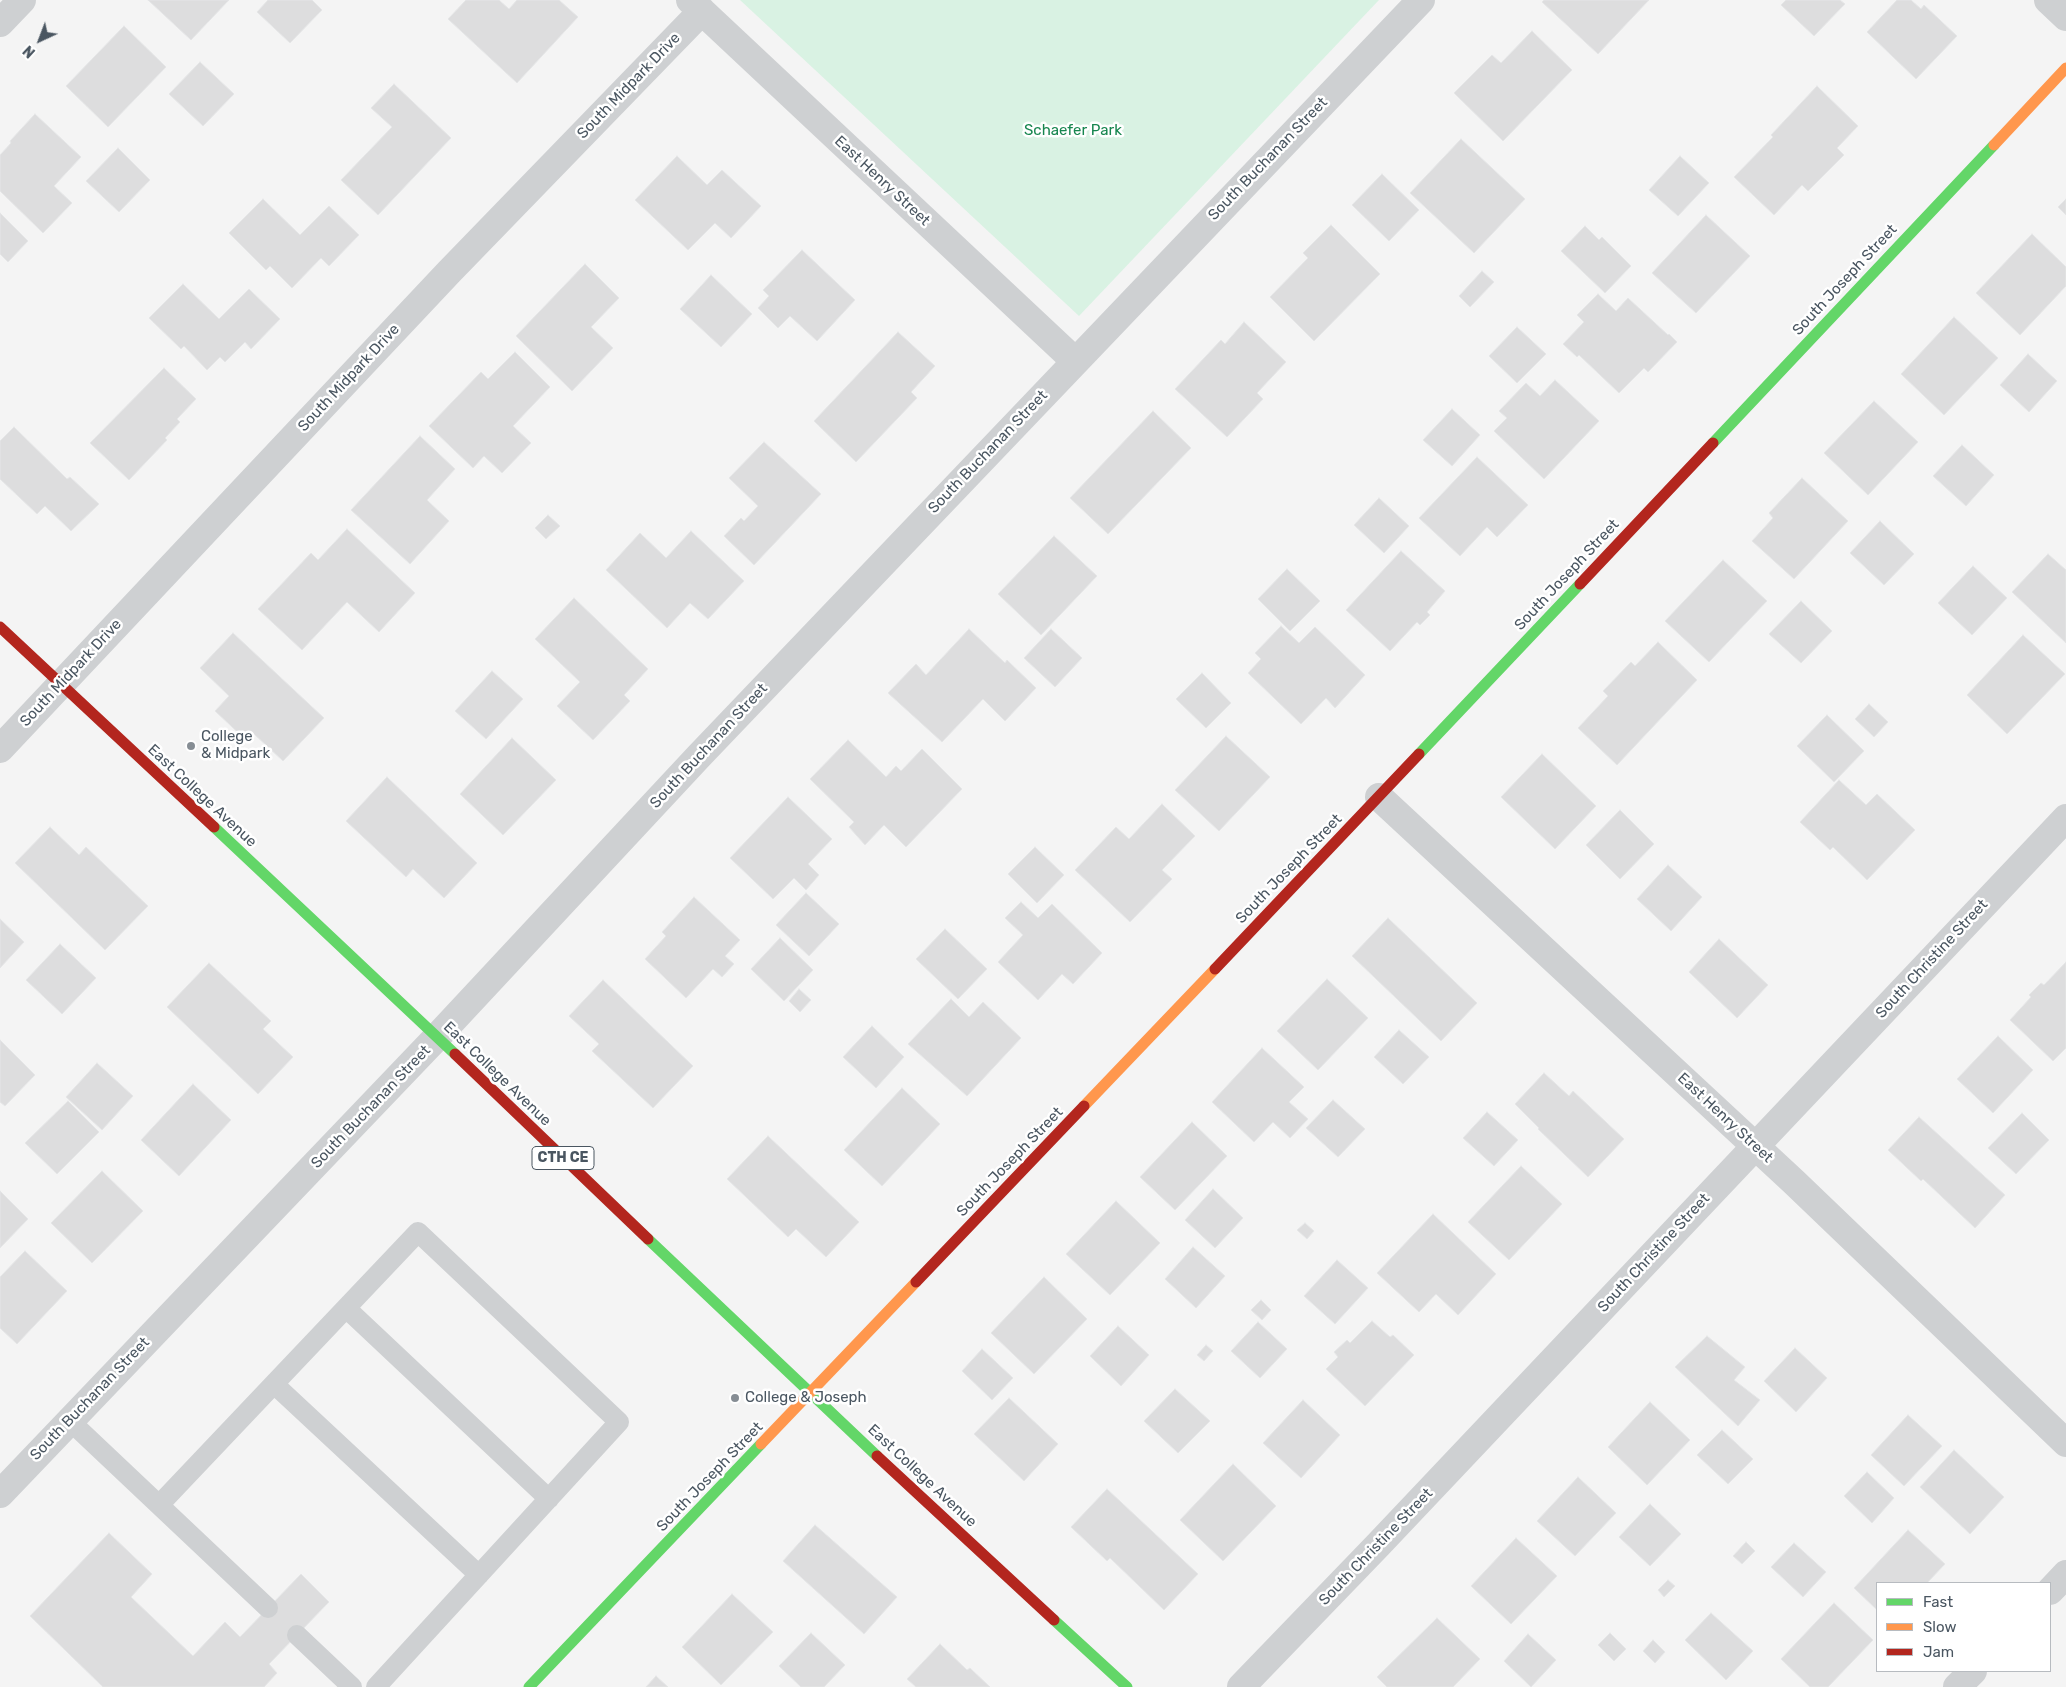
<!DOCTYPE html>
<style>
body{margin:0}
#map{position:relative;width:2066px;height:1687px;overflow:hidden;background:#f4f4f4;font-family:Rubik,sans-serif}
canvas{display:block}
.legend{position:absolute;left:1876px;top:1582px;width:175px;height:90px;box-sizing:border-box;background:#fff;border:1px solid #b7bbc0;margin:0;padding:6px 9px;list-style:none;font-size:15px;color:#4a5661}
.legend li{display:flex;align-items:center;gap:10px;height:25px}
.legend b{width:25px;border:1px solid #b7bbc0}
.north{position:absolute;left:15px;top:15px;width:50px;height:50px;-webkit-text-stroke:4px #fff;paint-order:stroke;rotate:223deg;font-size:14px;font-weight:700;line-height:20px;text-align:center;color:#4a5661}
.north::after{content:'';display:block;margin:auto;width:18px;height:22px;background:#4a5661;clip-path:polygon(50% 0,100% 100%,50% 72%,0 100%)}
</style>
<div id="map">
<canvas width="2066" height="1687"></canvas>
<ul class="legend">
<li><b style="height:6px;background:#63d668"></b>Fast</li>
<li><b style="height:6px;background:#ff974d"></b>Slow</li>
<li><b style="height:6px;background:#b3261e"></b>Jam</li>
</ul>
<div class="north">N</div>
</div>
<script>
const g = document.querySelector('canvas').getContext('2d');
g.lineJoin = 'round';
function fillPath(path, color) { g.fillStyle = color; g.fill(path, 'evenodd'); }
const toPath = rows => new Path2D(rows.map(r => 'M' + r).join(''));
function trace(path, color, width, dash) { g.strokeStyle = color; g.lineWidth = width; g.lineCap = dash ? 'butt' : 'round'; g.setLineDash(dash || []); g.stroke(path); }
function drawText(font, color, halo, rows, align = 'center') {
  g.font = font + ' Rubik,sans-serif'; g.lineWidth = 5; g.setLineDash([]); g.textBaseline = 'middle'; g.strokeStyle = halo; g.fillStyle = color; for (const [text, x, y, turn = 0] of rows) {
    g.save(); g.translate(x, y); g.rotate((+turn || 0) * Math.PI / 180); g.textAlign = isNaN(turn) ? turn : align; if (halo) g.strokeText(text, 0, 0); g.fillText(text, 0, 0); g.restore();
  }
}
const green = toPath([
 [740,0,1379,0,1079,316]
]);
const building = toPath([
 [148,0,229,0,191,40,148,0],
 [268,0,312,0,322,10,290,43,257,12,268,0],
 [466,0,499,0,509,9,517,0,559,0,578,17,517,83,448,19,466,0],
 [1544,0,1649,0,1598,54,1542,2,1544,0],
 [1786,0,1840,0,1845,4,1814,36,1781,5,1786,0],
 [1897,0,1911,0,1921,9,1924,5,1957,36,1916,79,1867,32,1897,0],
 [124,26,166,67,108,127,66,86,124,26],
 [1532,31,1572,70,1503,141,1454,93,1492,55,1501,63,1532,31],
 [200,62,234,94,203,126,169,94,200,62],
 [394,84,451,138,378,215,341,180,392,127,371,108,394,84],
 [1817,86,1858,126,1837,148,1844,155,1808,191,1802,185,1774,215,1734,177,1773,137,1771,135,1817,86],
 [35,114,81,157,54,186,72,203,43,233,0,191,0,155,11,143,10,141,35,114],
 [1461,139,1525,199,1474,253,1410,193,1461,139],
 [118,148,150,180,119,212,86,181,118,148],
 [677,156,707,185,722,170,761,206,731,238,715,223,688,250,635,200,677,156],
 [1680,156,1709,183,1678,216,1649,190,1680,156],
 [1382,174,1419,210,1389,241,1352,205,1382,174],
 [263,199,300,235,329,206,359,235,329,266,321,258,292,288,270,266,266,270,229,233,263,199],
 [2066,199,2066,215,2058,207,2066,199],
 [0,213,28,241,8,262,0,254,0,213],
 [1706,215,1750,256,1696,313,1652,273,1706,215],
 [1331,225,1380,274,1314,341,1270,297,1308,258,1303,253,1331,225],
 [1585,226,1599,240,1602,237,1631,266,1605,293,1561,251,1585,226],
 [2032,234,2066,267,2066,286,2020,335,1976,293,2032,234],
 [802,250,855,300,817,341,790,316,778,328,758,308,769,296,763,290,802,250],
 [585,264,619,298,591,327,613,348,572,391,516,336,585,264],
 [1482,271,1494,282,1470,307,1459,296,1482,271],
 [711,275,752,314,721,347,680,309,711,275],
 [183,284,219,319,249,289,280,319,251,349,245,342,225,362,220,357,207,370,184,346,181,349,149,318,183,284],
 [1598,294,1616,311,1628,298,1668,335,1669,334,1677,342,1648,372,1644,368,1619,393,1579,355,1577,357,1563,344,1584,322,1577,315,1598,294],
 [1954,317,1998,358,1944,415,1901,374,1954,317],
 [1244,322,1286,362,1257,393,1263,399,1227,437,1175,389,1221,340,1225,344,1244,322],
 [1517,327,1546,354,1517,383,1489,356,1517,327],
 [898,332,935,366,911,392,917,398,856,462,814,421,898,332],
 [515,352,550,387,513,426,531,443,502,473,484,456,473,468,429,426,481,372,488,379,515,352],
 [2028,354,2057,381,2029,412,2000,385,2028,354],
 [164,368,196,399,177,419,180,422,165,438,167,440,129,480,90,443,164,368],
 [1555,380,1599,421,1544,479,1494,431,1507,418,1499,411,1526,383,1540,396,1555,380],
 [1874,401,1918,442,1868,495,1824,453,1874,401],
 [1452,409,1480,435,1452,466,1423,440,1452,409],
 [1153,411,1191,448,1108,534,1070,498,1153,411],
 [14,427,67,479,70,477,99,504,71,531,45,506,37,514,0,479,0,441,14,427],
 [420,436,455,469,427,500,449,521,410,564,351,510,420,436],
 [764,442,821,494,754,565,724,536,741,518,744,521,758,506,729,478,764,442],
 [1962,445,1994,475,1966,506,1933,476,1962,445],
 [1477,457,1528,505,1497,537,1487,527,1460,556,1419,518,1477,457],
 [1802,478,1848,521,1794,579,1752,541,1773,518,1769,513,1802,478],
 [1379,498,1409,526,1384,553,1354,525,1379,498],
 [548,515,560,526,546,539,535,528,548,515],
 [1880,521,1914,554,1884,585,1850,553,1880,521],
 [347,529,415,593,379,632,347,602,302,650,258,609,311,553,318,560,347,529],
 [691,531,744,581,708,619,690,603,667,628,606,570,640,533,666,558,691,531],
 [1054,536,1097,576,1041,635,998,594,1054,536],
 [1401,551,1445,591,1427,612,1430,615,1420,625,1417,622,1390,651,1346,610,1401,551],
 [2048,554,2066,570,2066,643,2012,592,2048,554],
 [1723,560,1767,601,1709,662,1665,621,1723,560],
 [1973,566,2007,598,1972,635,1938,603,1973,566],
 [1287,569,1320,601,1290,631,1258,599,1287,569],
 [574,598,648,669,624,695,630,701,593,740,557,706,580,682,535,639,574,598],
 [1801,601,1832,631,1801,663,1769,634,1801,601],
 [1281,626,1299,643,1315,627,1365,675,1335,708,1326,698,1301,724,1248,673,1261,659,1255,653,1281,626],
 [969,629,1005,663,1007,660,1036,688,1005,721,983,699,942,742,888,693,916,664,926,675,969,629],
 [1051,629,1082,658,1055,687,1024,658,1051,629],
 [233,633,324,718,283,761,254,734,248,742,215,711,229,696,200,668,233,633],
 [2023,635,2065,674,2007,734,1967,695,2023,635],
 [1658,642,1697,680,1617,765,1578,728,1608,696,1603,691,1631,662,1635,666,1658,642],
 [492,671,523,699,486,739,455,711,492,671],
 [1202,673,1231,703,1206,728,1176,699,1202,673],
 [1869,704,1888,722,1874,737,1855,719,1869,704],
 [1827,715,1864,751,1834,782,1797,746,1827,715],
 [1226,736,1270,777,1219,831,1175,790,1226,736],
 [512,738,556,780,503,835,460,794,512,738],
 [848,740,886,777,896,766,901,771,922,749,962,789,906,847,884,825,865,845,849,827,854,822,810,779,848,740],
 [1542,754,1596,806,1555,849,1501,797,1542,754],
 [387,777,477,863,444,898,413,869,406,877,346,821,387,777],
 [1839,780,1866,805,1877,794,1915,830,1867,880,1833,847,1830,850,1800,822,1839,780],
 [788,797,832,839,808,864,819,875,806,890,794,878,773,899,730,858,788,797],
 [1162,804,1195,836,1162,870,1172,879,1130,922,1075,870,1116,827,1129,839,1162,804],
 [1620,810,1654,844,1620,879,1586,845,1620,810],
 [50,827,79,855,86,847,148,906,105,950,15,863,50,827],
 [1035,847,1064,875,1037,903,1008,874,1035,847],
 [1668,865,1702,897,1671,931,1637,899,1668,865],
 [806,893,839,924,809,956,776,925,806,893],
 [694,897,740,940,725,956,734,964,722,977,713,969,686,998,645,959,666,936,662,932,694,897],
 [1021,902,1038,918,1052,904,1102,953,1073,984,1062,974,1038,1000,998,962,1023,935,1005,918,1021,902],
 [1388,918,1477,1003,1441,1041,1352,956,1388,918],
 [0,919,24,942,0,968,0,919],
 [945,929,987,969,958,999,916,959,945,929],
 [780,938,813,970,784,1001,751,969,780,938],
 [1719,939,1768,985,1737,1018,1689,972,1719,939],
 [60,944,96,978,62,1014,26,980,60,944],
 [2066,962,2066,1048,2053,1061,2010,1020,2031,997,2029,995,2041,983,2044,985,2066,962],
 [209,963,271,1021,263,1029,293,1057,258,1094,167,1007,209,963],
 [1327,979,1368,1018,1318,1070,1277,1031,1327,979],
 [603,980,693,1066,653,1108,592,1051,599,1044,569,1016,603,980],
 [799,989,811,1000,800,1012,789,1001,799,989],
 [951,999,969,1017,983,1002,1021,1038,967,1096,908,1044,951,999],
 [872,1026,904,1057,876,1088,843,1057,872,1026],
 [1399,1030,1429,1057,1403,1084,1374,1057,1399,1030],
 [1998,1036,2033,1070,1993,1113,1957,1079,1998,1036],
 [0,1040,35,1075,5,1106,0,1102,0,1040],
 [1262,1048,1304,1087,1289,1102,1308,1119,1290,1138,1273,1122,1254,1142,1212,1102,1262,1048],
 [97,1063,133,1096,102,1130,66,1097,97,1063],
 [1544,1073,1569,1096,1573,1091,1624,1139,1588,1177,1538,1129,1539,1128,1515,1104,1544,1073],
 [193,1084,231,1120,179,1176,141,1140,193,1084],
 [902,1088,940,1124,882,1186,844,1150,902,1088],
 [1333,1100,1365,1129,1338,1157,1306,1128,1333,1100],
 [68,1101,99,1132,57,1174,25,1143,68,1101],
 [1487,1112,1518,1140,1494,1166,1463,1138,1487,1112],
 [2022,1113,2049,1140,2016,1174,1988,1148,2022,1113],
 [1919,1117,2005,1195,1975,1228,1923,1179,1921,1181,1888,1150,1919,1117],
 [1192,1122,1227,1156,1175,1210,1140,1177,1192,1122],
 [768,1136,859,1222,826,1257,796,1229,788,1237,727,1179,768,1136],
 [1521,1166,1562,1204,1509,1260,1468,1222,1521,1166],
 [102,1171,143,1211,92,1263,51,1223,102,1171],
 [1213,1189,1243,1218,1215,1248,1185,1220,1213,1189],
 [0,1191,28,1219,0,1248,0,1191],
 [1116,1201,1160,1243,1110,1295,1066,1254,1116,1201],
 [1433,1214,1496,1274,1458,1315,1436,1294,1419,1312,1377,1273,1433,1214],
 [1305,1223,1314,1231,1307,1239,1297,1230,1305,1223],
 [1193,1247,1225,1276,1196,1308,1165,1279,1193,1247],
 [25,1251,67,1291,17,1344,0,1328,0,1277,25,1251],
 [1337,1260,1368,1288,1335,1324,1304,1296,1337,1260],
 [1044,1277,1087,1319,1034,1374,991,1333,1044,1277],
 [1261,1300,1271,1310,1262,1320,1251,1310,1261,1300],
 [1372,1321,1390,1337,1393,1335,1414,1355,1365,1406,1326,1369,1338,1357,1334,1352,1347,1340,1350,1343,1372,1321],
 [1258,1322,1287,1349,1260,1378,1231,1351,1258,1322],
 [1118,1326,1149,1355,1121,1386,1090,1356,1118,1326],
 [1707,1336,1745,1367,1734,1380,1760,1400,1738,1426,1675,1367,1707,1336],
 [1206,1345,1213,1351,1204,1361,1197,1355,1206,1345],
 [1795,1348,1827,1378,1796,1412,1764,1381,1795,1348],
 [982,1349,1013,1378,992,1400,962,1371,982,1349],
 [1175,1389,1210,1421,1178,1453,1144,1421,1175,1389],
 [1009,1398,1058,1444,1024,1481,974,1434,1009,1398],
 [1303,1400,1340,1435,1301,1478,1263,1443,1303,1400],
 [1650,1402,1690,1440,1647,1485,1608,1447,1650,1402],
 [1908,1415,1942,1446,1904,1486,1871,1455,1908,1415],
 [1722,1430,1753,1459,1728,1484,1697,1455,1722,1430],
 [1954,1450,2004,1497,1970,1534,1920,1487,1954,1450],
 [1233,1464,1276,1506,1223,1561,1180,1520,1233,1464],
 [1867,1472,1894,1498,1872,1523,1844,1496,1867,1472],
 [1578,1477,1616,1513,1575,1556,1537,1521,1578,1477],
 [1107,1489,1198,1574,1164,1610,1110,1558,1107,1561,1071,1527,1107,1489],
 [1650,1504,1681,1534,1650,1566,1619,1537,1650,1504],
 [815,1525,897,1597,864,1634,783,1561,815,1525],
 [1908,1530,1945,1564,1927,1583,1877,1583,1877,1610,1854,1588,1908,1530],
 [109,1533,152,1574,131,1597,193,1656,225,1622,240,1637,301,1574,329,1602,269,1664,277,1673,264,1687,103,1687,30,1616,109,1533],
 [1516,1538,1557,1576,1511,1624,1471,1586,1516,1538],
 [1746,1542,1755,1551,1742,1564,1733,1556,1746,1542],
 [1794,1543,1826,1572,1803,1597,1771,1567,1794,1543],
 [1668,1580,1675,1586,1664,1597,1658,1590,1668,1580],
 [732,1594,773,1632,721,1685,682,1647,732,1594],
 [1834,1603,1873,1640,1828,1687,1810,1687,1781,1659,1834,1603],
 [1711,1613,1753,1651,1726,1680,1685,1640,1711,1613],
 [1437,1618,1480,1659,1453,1687,1387,1687,1377,1677,1437,1618],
 [811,1633,845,1665,824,1687,801,1687,779,1666,811,1633],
 [1610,1633,1626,1649,1614,1661,1598,1645,1610,1633],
 [1528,1634,1556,1660,1531,1687,1504,1661,1528,1634],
 [1653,1640,1665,1652,1655,1663,1643,1651,1653,1640],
 [940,1644,967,1670,970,1668,990,1687,916,1687,907,1679,940,1644],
 [656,1676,668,1687,646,1687,656,1676]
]);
const lane = toPath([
 [346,1308,549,1499],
 [274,1384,479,1575],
 [70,1421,268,1608],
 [159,1505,418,1232,619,1422,376,1687],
 [297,1635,352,1687]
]);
const street = toPath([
 [690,0,1075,361],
 [2048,0,2066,17],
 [0,23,22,0],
 [0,749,449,272,702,11],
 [1379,797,1794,1182,2066,1443],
 [0,1494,437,1037,699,756,1421,0],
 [2050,1591,2066,1574],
 [1241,1687,1378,1545,2066,818],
 [1957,1687,1973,1671]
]);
const fast = toPath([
 [1713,443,1994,145],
 [1419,754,1580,584],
 [214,827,455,1054],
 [648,1239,877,1456],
 [1054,1620,1127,1687],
 [529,1687,761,1444]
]);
const slow = toPath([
 [1994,145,2066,68],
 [1084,1106,1215,969],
 [761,1444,916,1282]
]);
const jam = toPath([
 [1580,584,1713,443],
 [0,627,214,827],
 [1215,969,1419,754],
 [455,1054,648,1239],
 [916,1282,1084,1106],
 [877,1456,1054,1620]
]);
const markers = [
 [191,746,5,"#868d94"],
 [735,1398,5,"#868d94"]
];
const shields = [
 [563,1158,62]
];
const shieldNames = [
 ["CTH CE",563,1158]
];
const streetNames = [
 ["South Midpark Drive",629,86,-46],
 ["South Buchanan Street",1268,159,-46],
 ["East Henry Street",882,181,43],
 ["South Joseph Street",1845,280,-47],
 ["South Midpark Drive",349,378,-47],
 ["South Buchanan Street",988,452,-46],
 ["South Joseph Street",1567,575,-47],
 ["South Midpark Drive",71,673,-47],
 ["South Buchanan Street",709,746,-47],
 ["East College Avenue",202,796,43],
 ["South Joseph Street",1289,869,-46],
 ["South Christine Street",1932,959,-47],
 ["East College Avenue",497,1074,44],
 ["South Buchanan Street",371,1107,-46],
 ["East Henry Street",1725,1118,43],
 ["South Joseph Street",1010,1162,-46],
 ["South Christine Street",1654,1253,-47],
 ["South Buchanan Street",90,1399,-46],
 ["East College Avenue",922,1476,43],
 ["South Joseph Street",710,1477,-46],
 ["South Christine Street",1376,1547,-46]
];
const parkNames = [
 ["Schaefer Park",1073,131]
];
const poiNames = [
 ["College",201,737],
 ["& Midpark",201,754],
 ["College & Joseph",745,1398]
];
fillPath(green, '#d9f2e3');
fillPath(building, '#ddddde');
trace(building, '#e5e6e7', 1);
trace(lane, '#ced0d2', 20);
trace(street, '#ced0d2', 28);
trace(fast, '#63d668', 11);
trace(slow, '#ff974d', 11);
trace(jam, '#b3261e', 11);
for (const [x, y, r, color] of markers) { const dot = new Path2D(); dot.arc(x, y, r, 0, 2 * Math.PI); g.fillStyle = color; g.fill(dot); trace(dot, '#fff', 2); }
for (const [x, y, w] of shields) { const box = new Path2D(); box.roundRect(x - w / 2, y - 11.5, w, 23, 4); g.fillStyle = '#fff'; g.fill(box); trace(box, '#4a5661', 1); }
drawText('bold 14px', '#4a5661', null, shieldNames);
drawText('15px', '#4a5661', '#fff', streetNames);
drawText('15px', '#17864f', '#fff', parkNames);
drawText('15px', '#4a5661', '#fff', poiNames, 'left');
</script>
